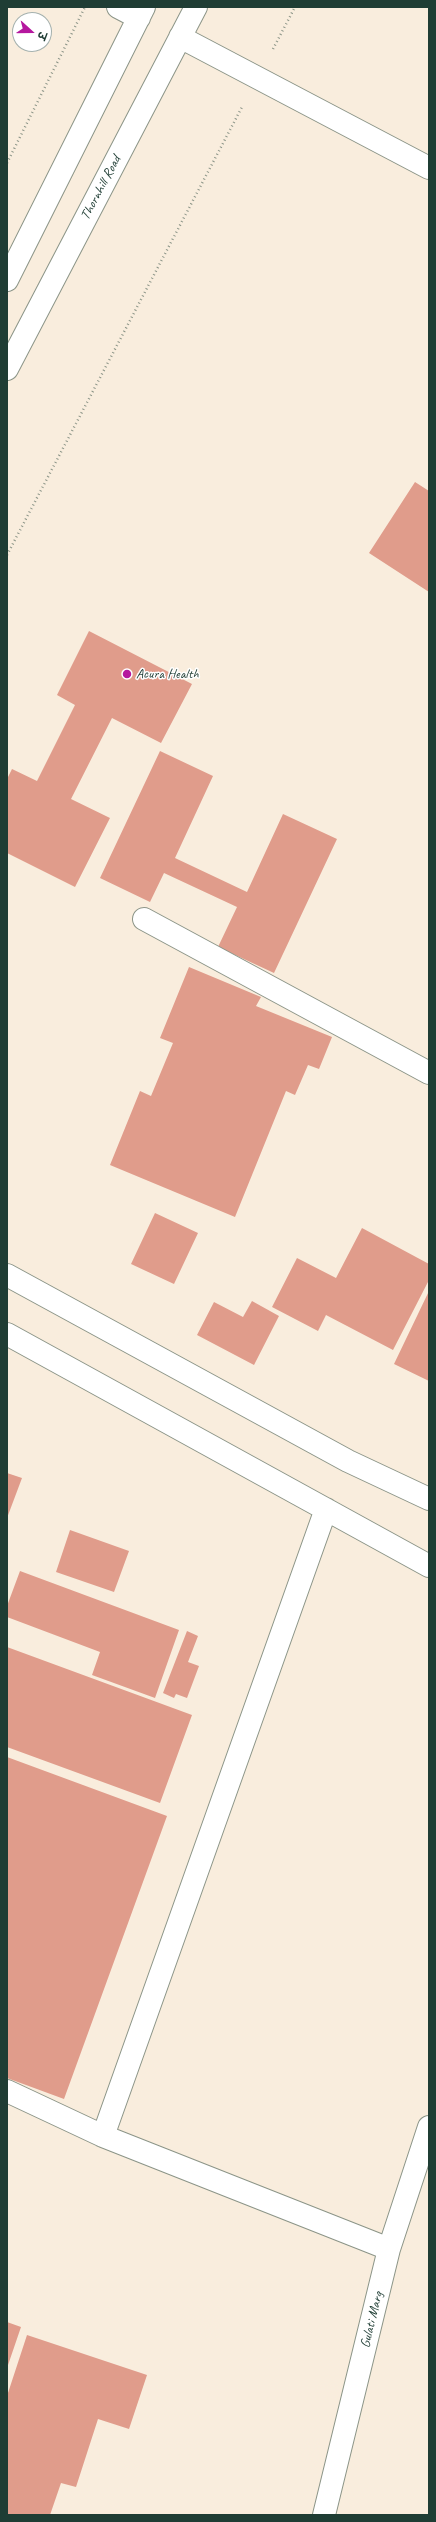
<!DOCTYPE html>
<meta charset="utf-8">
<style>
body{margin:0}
#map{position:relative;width:436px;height:2522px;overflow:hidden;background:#f9eddd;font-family:Caveat,"Playpen Sans Deva",sans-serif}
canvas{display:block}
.frame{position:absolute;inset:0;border:8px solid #1f3d34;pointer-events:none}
.north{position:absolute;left:12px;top:12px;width:40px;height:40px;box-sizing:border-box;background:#fff;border:1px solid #a5b1ae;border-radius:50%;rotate:111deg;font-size:11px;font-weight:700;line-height:16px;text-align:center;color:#1f3d34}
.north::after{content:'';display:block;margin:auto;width:14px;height:18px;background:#b5179e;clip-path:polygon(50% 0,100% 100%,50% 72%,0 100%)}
</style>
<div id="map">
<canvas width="436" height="2522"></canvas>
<div class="frame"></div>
<div class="north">उ</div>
</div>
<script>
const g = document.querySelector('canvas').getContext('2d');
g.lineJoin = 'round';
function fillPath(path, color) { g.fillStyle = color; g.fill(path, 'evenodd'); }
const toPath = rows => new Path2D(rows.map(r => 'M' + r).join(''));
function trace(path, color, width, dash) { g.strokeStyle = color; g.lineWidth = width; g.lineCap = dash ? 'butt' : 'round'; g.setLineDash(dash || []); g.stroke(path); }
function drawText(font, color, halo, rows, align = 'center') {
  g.font = font + ' Caveat,sans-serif'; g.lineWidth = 3; g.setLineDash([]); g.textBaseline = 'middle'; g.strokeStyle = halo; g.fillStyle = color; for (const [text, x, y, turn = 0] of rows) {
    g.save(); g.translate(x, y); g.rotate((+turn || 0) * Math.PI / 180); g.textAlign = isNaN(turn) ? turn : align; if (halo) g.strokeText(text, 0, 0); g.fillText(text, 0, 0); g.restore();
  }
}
const building = toPath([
 [415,482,429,491,429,592,369,553],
 [89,631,192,684,161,743,112,718,71,799,110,818,75,887,7,853,7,779,12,769,37,781,75,705,57,695],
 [160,751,213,776,175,858,247,892,283,814,337,839,274,973,218,947,237,907,164,873,150,902,100,878],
 [189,967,261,997,256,1006,332,1037,319,1069,308,1065,295,1095,286,1091,235,1217,110,1165,140,1091,151,1096,173,1043,160,1038],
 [155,1213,198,1233,174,1284,131,1264],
 [362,1228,429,1264,429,1280,393,1350,326,1315,318,1331,272,1307,297,1258,336,1278],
 [429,1291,429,1381,394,1364],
 [252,1301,279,1316,254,1365,197,1335,214,1302,243,1317],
 [7,1473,22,1478,7,1518],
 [70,1530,129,1551,114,1592,56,1572],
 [20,1571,179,1630,155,1698,92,1675,100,1652,7,1617,7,1606],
 [187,1631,198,1636,188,1662,199,1666,187,1698,176,1694,174,1698,163,1693],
 [7,1647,192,1715,160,1803,7,1747],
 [7,1757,167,1816,64,2099,7,2078],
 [7,2322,21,2327,7,2368],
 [27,2335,147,2375,129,2429,98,2419,76,2487,61,2483,50,2515,7,2515,7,2396]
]);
const path = toPath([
 [273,49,295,7],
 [7,163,85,7],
 [7,555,242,107]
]);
const minor = toPath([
 [118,7,139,18],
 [180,37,429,168],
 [7,280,144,7],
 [7,369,196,7],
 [144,919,429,1073],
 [7,1275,348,1461,429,1499],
 [7,1334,429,1566],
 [7,2091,103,2136,389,2249],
 [103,2136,326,1509],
 [324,2515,389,2249,429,2127]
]);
const markers = [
 [127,674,5,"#b5179e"]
];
const streetNames = [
 ["Thornhill Road",101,188,-62],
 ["Gulati Marg",372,2320,-76]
];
const poiNames = [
 ["Acura Health",136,674]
];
fillPath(building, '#e09c8b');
trace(minor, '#8c9588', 24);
trace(path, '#8c9588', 2.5, [1, 3]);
trace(minor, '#fff', 22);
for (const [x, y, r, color] of markers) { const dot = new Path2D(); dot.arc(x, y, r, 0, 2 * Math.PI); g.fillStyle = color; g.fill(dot); trace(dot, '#fff', 1.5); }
drawText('14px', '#1f3d34', '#fff', streetNames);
drawText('14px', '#1f3d34', '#fff', poiNames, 'left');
</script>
